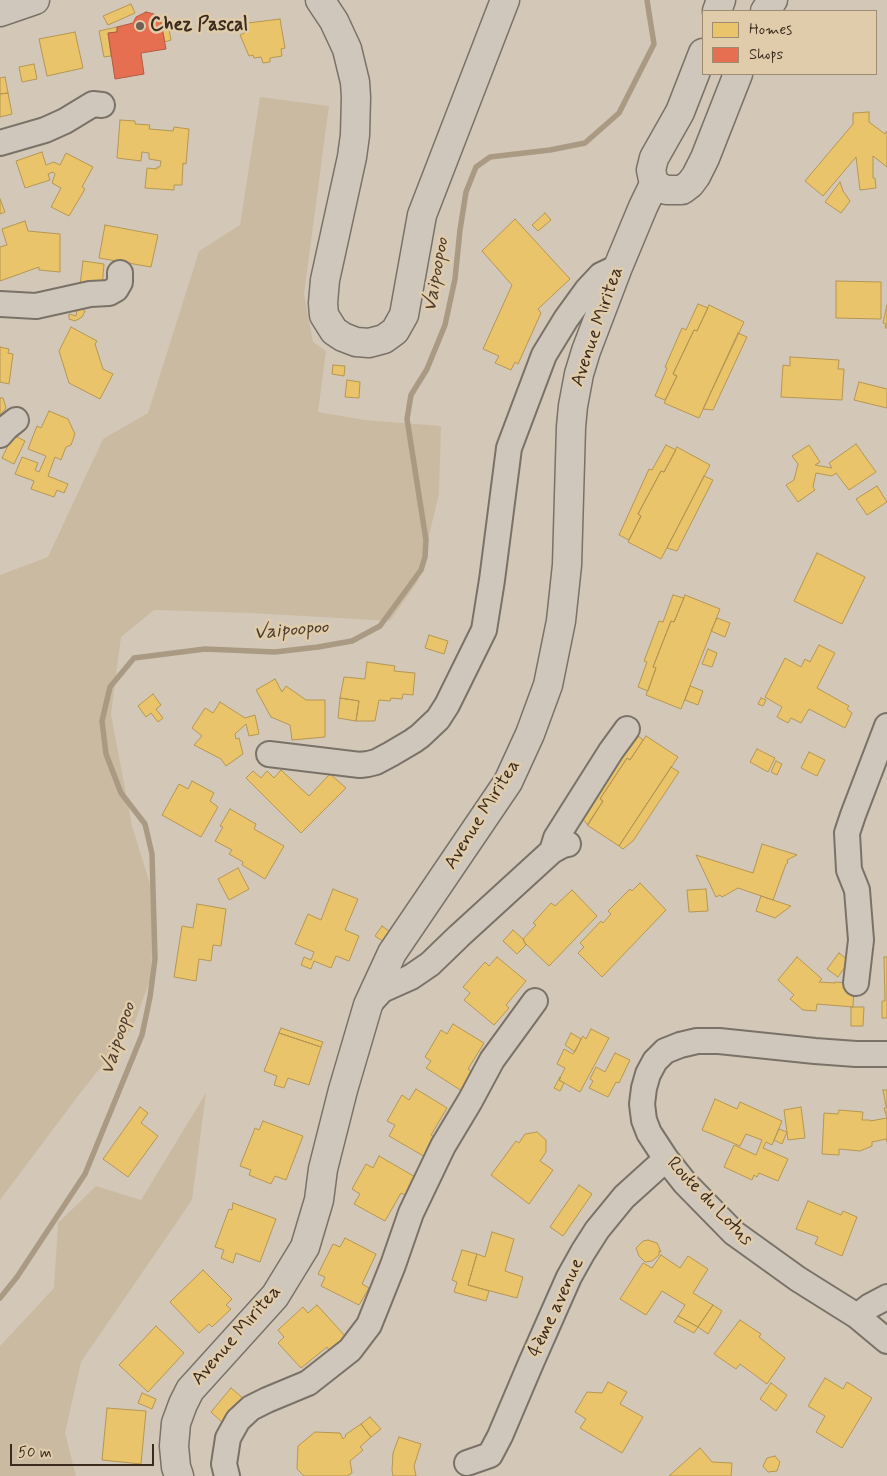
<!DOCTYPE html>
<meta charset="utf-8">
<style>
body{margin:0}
#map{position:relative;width:887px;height:1476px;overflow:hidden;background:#d3c8b7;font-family:Mynerve,sans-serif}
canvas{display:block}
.legend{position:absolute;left:702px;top:10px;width:175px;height:65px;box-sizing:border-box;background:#e0ccaa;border:1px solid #9e8b72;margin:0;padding:6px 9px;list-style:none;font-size:15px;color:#3b2a1e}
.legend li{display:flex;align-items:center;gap:10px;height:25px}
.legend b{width:25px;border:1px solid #9e8b72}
.scale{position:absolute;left:10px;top:1444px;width:144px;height:22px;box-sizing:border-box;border:2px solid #3b2a1e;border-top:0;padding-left:6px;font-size:15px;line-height:18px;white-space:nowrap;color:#3b2a1e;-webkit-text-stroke:4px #e0ccaa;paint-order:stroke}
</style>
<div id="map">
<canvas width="887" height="1476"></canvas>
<ul class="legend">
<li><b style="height:14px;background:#e9c46a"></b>Homes</li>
<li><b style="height:14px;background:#e76f51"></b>Shops</li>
</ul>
<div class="scale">50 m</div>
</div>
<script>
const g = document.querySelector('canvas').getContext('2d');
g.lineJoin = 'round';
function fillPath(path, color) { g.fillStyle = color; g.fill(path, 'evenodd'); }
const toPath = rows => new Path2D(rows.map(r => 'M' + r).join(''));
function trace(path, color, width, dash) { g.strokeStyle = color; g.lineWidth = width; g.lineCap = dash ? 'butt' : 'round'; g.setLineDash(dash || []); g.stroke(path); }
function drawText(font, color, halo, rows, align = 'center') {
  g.font = font + ' Mynerve,sans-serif'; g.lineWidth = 5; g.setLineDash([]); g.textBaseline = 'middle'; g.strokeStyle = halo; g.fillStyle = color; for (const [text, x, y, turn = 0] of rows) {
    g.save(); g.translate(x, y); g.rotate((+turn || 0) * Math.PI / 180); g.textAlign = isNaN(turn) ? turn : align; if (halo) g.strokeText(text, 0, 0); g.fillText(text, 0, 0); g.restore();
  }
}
const green = toPath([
 [260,97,329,106,304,294,313,342,326,351,318,412,365,420,441,426,439,494,418,581,390,621,251,613,154,610,121,637,111,714,132,826,156,903,150,980,133,1027,81,1092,0,1200,0,575,48,557,103,439,148,413,199,251,240,225],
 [206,1093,192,1200,81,1362,65,1433,76,1476,0,1476,0,1346,54,1288,58,1223,96,1186,141,1200]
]);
const homes = toPath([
 [131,4,135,13,108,25,103,16,131,4],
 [160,18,167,19,171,40,165,42,160,18],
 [280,19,285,48,281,49,282,56,270,58,270,62,263,63,261,57,254,58,253,55,249,56,240,35,248,31,248,23,280,19],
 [117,27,117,32,108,33,111,56,104,57,99,31,117,27],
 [75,32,83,68,47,76,39,39,75,32],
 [34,64,37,79,22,82,19,67,34,64],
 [5,77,8,93,0,94,0,78,5,77],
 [8,93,12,114,0,117,0,94,8,93],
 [869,112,869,122,885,134,887,131,887,167,873,156,873,178,875,178,876,188,860,190,856,157,823,196,805,181,853,124,853,113,869,112],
 [120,120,135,121,135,124,150,125,149,129,173,131,174,127,189,129,186,164,183,163,182,185,174,185,174,190,145,188,147,168,157,169,157,167,160,167,161,161,149,159,149,153,142,152,141,161,117,158,120,120],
 [42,152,46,165,54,162,60,165,66,153,93,167,82,187,85,189,69,216,51,207,61,188,52,183,55,174,53,172,48,174,50,180,25,188,16,161,42,152],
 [840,182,843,191,850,201,841,213,825,202,840,182],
 [0,199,5,212,0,214,0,199],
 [545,213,551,220,538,231,532,225,545,213],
 [515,219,570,279,538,309,541,313,518,364,515,362,511,370,495,363,499,356,483,349,512,285,482,251,515,219],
 [25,221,28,231,60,234,60,272,39,270,39,267,0,281,0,247,7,245,2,229,25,221],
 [105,225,158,235,151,267,99,258,105,225],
 [83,261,104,264,102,288,80,285,83,261],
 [836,281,881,282,881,319,836,318,836,281],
 [698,304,708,308,697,331,694,330,673,374,677,376,665,400,655,396,667,368,665,367,682,328,686,330,698,304],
 [709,305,744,322,699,418,664,403,677,376,673,374,694,330,697,331,709,305],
 [887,305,887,328,885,328,886,324,883,323,887,305],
 [80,308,85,311,82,317,75,321,69,319,69,314,76,316,77,309,80,308],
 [71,327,97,341,95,344,103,369,113,374,100,399,69,383,59,351,71,327],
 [738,333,747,337,713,410,703,409,738,333],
 [0,347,9,349,8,353,13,354,9,384,0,382,0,347],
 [790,357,839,360,838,369,844,369,842,400,781,397,783,365,790,366,790,357],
 [333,365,345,366,344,376,332,374,333,365],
 [347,380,360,382,359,398,345,397,347,380],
 [859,382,887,389,887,408,854,400,859,382],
 [0,398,3,398,6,408,0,415,0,398],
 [49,411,68,419,75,434,71,445,66,447,61,460,55,457,48,476,68,484,64,493,57,490,54,497,31,489,34,481,15,474,22,457,38,463,35,470,39,472,46,456,28,449,37,426,41,428,49,411],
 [13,435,25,441,14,464,2,458,13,435],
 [856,444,876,472,849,490,836,473,832,476,816,473,813,487,815,490,798,502,786,485,794,480,798,464,792,456,809,445,820,462,815,465,832,468,829,463,856,444],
 [666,445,676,450,664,472,661,471,638,514,641,516,629,540,619,535,649,469,652,470,666,445],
 [677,447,710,465,661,559,628,542,641,516,638,514,661,471,664,472,677,447],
 [704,476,713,480,677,551,667,548,704,476],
 [877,486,887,502,867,515,856,499,877,486],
 [817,553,865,577,842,624,794,601,817,553],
 [673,595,684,598,674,622,671,621,653,667,656,668,648,691,638,687,647,662,644,661,659,621,663,622,673,595],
 [685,595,720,609,681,709,646,695,656,668,653,667,671,621,674,622,685,595],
 [717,618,730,623,725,637,711,631,717,618],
 [429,635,448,641,444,654,425,648,429,635],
 [819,645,835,653,817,688,849,706,847,709,852,713,845,728,809,709,801,723,791,718,788,723,777,717,782,707,765,697,785,658,801,667,805,659,810,662,819,645],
 [708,649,717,653,712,667,702,664,708,649],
 [367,662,395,666,394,671,415,673,413,695,403,694,402,699,391,698,390,701,379,700,375,721,356,721,359,701,340,698,344,677,365,679,367,662],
 [275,679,282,692,286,686,306,700,325,700,325,737,292,740,290,725,271,717,256,690,275,679],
 [690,686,703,691,698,705,685,700,690,686],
 [153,694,161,705,156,709,163,718,158,722,151,713,146,717,138,706,153,694],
 [340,698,359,701,356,721,338,718,340,698],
 [761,698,766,700,763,706,758,704,761,698],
 [220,702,245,718,255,715,259,734,249,736,246,724,235,734,236,739,239,738,243,754,226,766,221,759,194,745,202,736,192,728,205,708,213,713,220,702],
 [635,733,643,740,630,760,627,758,600,799,603,801,588,825,580,816,635,733],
 [646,736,678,757,619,846,587,825,603,801,600,799,627,758,630,760,646,736],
 [757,749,775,758,768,772,750,762,757,749],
 [809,752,825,760,817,776,801,768,809,752],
 [776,761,782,764,777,775,771,772,776,761],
 [671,767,679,772,633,841,623,849,619,846,671,767],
 [281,770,309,796,330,774,346,788,301,833,246,778,253,771,261,778,267,771,274,778,281,770],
 [192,781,214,793,210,801,218,807,201,837,162,815,179,784,188,789,192,781],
 [230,809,256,824,254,829,284,846,265,879,242,865,243,862,229,854,232,850,215,841,223,827,220,826,230,809],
 [762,844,797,855,787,860,788,863,786,864,773,900,738,888,722,897,720,895,716,897,696,855,753,873,762,844],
 [238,868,249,889,229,900,218,879,238,868],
 [640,883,666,910,602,977,578,953,584,947,580,943,601,921,603,923,611,914,608,911,630,889,632,891,640,883],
 [333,889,358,899,345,930,359,936,349,961,336,956,331,968,314,961,311,969,301,965,304,957,311,960,314,952,295,944,308,914,321,920,333,889],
 [706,889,708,911,689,912,687,890,706,889],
 [572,890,597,916,549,966,526,944,526,945,523,939,536,925,533,923,551,903,555,906,572,890],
 [761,896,791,906,775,918,756,911,761,896],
 [197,904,226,909,221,946,213,945,211,961,199,959,196,981,174,977,182,926,193,928,197,904],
 [382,926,390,932,384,942,375,936,382,926],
 [513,930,523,939,526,945,517,954,503,941,513,930],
 [839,953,849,961,838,977,827,969,839,953],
 [497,957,526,981,506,1005,509,1008,494,1025,464,1000,470,993,463,987,485,962,489,966,497,957],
 [797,957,822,979,819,982,835,983,835,982,849,983,854,986,853,1007,817,1004,816,1011,803,1010,790,999,794,995,778,980,797,957],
 [884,957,887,957,887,1018,882,1018,882,1001,885,1001,884,957],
 [851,1007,864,1007,863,1026,851,1026,851,1007],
 [453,1024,484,1043,468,1069,476,1074,465,1093,426,1068,431,1061,425,1057,441,1030,447,1034,453,1024],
 [281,1028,323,1042,321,1047,279,1033,281,1028],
 [591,1029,609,1038,580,1092,559,1080,565,1068,557,1064,564,1049,573,1054,583,1036,586,1039,591,1029],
 [279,1033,321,1047,309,1085,288,1078,284,1088,274,1085,277,1076,264,1071,279,1033],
 [571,1033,581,1039,575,1052,565,1045,571,1033],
 [615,1053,630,1060,619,1083,616,1082,608,1097,589,1088,593,1081,590,1079,596,1067,605,1072,615,1053],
 [560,1077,561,1078,559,1080,564,1083,560,1091,554,1088,560,1077],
 [416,1089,447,1108,431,1135,438,1139,427,1158,389,1136,395,1125,387,1121,402,1095,409,1100,416,1089],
 [883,1090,887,1090,887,1106,886,1106,883,1090],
 [715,1099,737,1109,740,1102,782,1121,772,1145,766,1142,763,1148,788,1159,778,1181,759,1173,757,1177,754,1175,752,1180,724,1167,734,1145,756,1155,762,1140,746,1134,740,1146,702,1130,715,1099],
 [140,1107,148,1113,141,1123,158,1136,128,1177,103,1159,140,1107],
 [801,1107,805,1138,788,1140,784,1110,801,1107],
 [887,1107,887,1142,886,1139,872,1142,872,1146,860,1151,839,1149,839,1155,822,1154,824,1113,838,1114,839,1110,863,1112,862,1120,870,1120,870,1121,887,1118,884,1108,887,1107],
 [263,1121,303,1136,286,1180,275,1176,271,1184,249,1175,251,1170,240,1166,255,1128,259,1130,263,1121],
 [779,1129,787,1132,782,1144,774,1140,779,1129],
 [537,1132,546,1140,546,1152,540,1161,553,1170,529,1204,491,1175,516,1141,519,1143,525,1134,537,1132],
 [379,1156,417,1178,407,1196,401,1193,385,1221,354,1204,360,1194,352,1189,366,1164,373,1168,379,1156],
 [579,1185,592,1194,563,1236,550,1227,579,1185],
 [808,1201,841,1215,843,1211,857,1217,842,1256,815,1244,818,1237,796,1229,808,1201],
 [233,1203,276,1219,260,1262,236,1253,233,1263,221,1258,224,1250,215,1247,229,1209,232,1210,233,1203],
 [492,1232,514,1239,505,1271,523,1277,517,1298,468,1285,477,1254,485,1257,492,1232],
 [345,1238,376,1254,362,1284,369,1288,359,1305,321,1286,325,1277,318,1274,333,1244,340,1247,345,1238],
 [648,1240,657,1243,661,1252,659,1251,659,1255,652,1261,645,1262,639,1256,636,1248,643,1241,648,1240],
 [462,1250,477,1254,468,1285,489,1291,486,1301,454,1292,457,1282,452,1280,462,1250],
 [661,1255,680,1268,688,1256,708,1269,693,1293,713,1305,698,1327,678,1316,685,1305,662,1291,646,1315,620,1299,643,1263,652,1268,661,1255],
 [203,1270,232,1299,226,1305,231,1309,212,1327,209,1324,199,1333,170,1302,203,1270],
 [317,1305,346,1337,330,1352,327,1347,301,1368,278,1343,284,1337,278,1330,303,1307,308,1313,317,1305],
 [713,1305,722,1311,708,1334,698,1327,713,1305],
 [678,1316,698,1327,694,1333,674,1322,678,1316],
 [740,1320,761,1334,759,1337,785,1358,767,1384,740,1364,736,1369,714,1354,740,1320],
 [156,1326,184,1353,148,1392,119,1365,156,1326],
 [825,1378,843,1389,847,1382,872,1398,842,1448,816,1432,825,1416,808,1406,825,1378],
 [608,1382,627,1392,620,1404,643,1417,622,1453,580,1428,586,1419,575,1412,587,1392,602,1393,608,1382],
 [771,1383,787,1395,776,1411,760,1399,771,1383],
 [231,1388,244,1399,224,1424,211,1412,231,1388],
 [142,1393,156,1399,152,1409,138,1403,142,1393],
 [107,1408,146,1411,141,1464,102,1460,107,1408],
 [370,1417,381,1429,371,1437,361,1424,370,1417],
 [361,1424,371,1437,360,1447,363,1450,350,1461,352,1473,347,1476,304,1476,297,1469,298,1446,315,1432,340,1433,343,1439,346,1436,345,1435,361,1424],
 [399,1437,421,1444,414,1466,416,1476,393,1476,392,1470,393,1453,399,1437],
 [700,1448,712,1462,732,1463,731,1476,669,1476,700,1448],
 [775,1456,780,1462,777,1471,768,1472,763,1466,767,1458,775,1456]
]);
const shops = toPath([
 [146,12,154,14,157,18,160,18,166,49,141,53,144,74,115,79,108,33,117,32,117,27,133,23,136,17,146,12]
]);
const stream = toPath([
 [0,1298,17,1277,85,1174,142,1035,150,997,155,959,152,854,145,824,121,793,106,754,102,721,110,687,134,658,205,649,275,652,318,647,352,641,380,626,421,570,425,557,426,540,407,419,411,395,427,369,445,325,455,279,460,230,466,192,476,167,490,157,550,150,585,143,619,113,654,44,647,0]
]);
const minor = toPath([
 [0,143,45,130,65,121,93,104,102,105],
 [0,304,36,306,90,294,109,293,116,289,120,282,120,273],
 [0,435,6,428,16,420],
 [269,754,360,765,368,764,376,762,391,754,413,741,420,736,438,719,447,705,484,630,492,580,509,448,544,355,566,319,587,290,601,275,618,267],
 [552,851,556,838,611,751,627,729],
 [856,983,861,940,857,890,849,870,847,833,853,815,887,726],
 [368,1005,382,990,411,977,430,964,459,936,552,851,563,845,568,844],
 [887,1054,856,1054,815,1051,719,1041,697,1041,680,1045,665,1051,655,1061,648,1074,644,1088,642,1104,644,1120,649,1133,666,1159,685,1183,734,1233,798,1279,857,1316,887,1341],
 [857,1316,870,1306,887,1297],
 [467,1463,490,1455,500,1436,531,1363,569,1277,583,1252,597,1230,624,1197,666,1159],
 [227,1476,224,1464,228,1438,238,1420,251,1408,267,1400,308,1383,350,1350,369,1325,393,1265,411,1213,443,1146,470,1101,492,1060,535,1001]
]);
const major = toPath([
 [320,0,334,21,347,49,355,82,356,97,355,135,352,157,325,280,323,303,324,315,334,331,343,337,356,342,369,343,384,339,395,331,404,315,422,215,505,0],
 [717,11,721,0],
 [765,11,773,0],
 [0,12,35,0],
 [654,184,666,190,682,190,690,184,696,176,705,158,738,74],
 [179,1476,176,1467,174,1446,176,1423,183,1404,190,1390,275,1296,305,1247,319,1200,323,1169,343,1090,368,1005,392,953,508,782,530,734,548,685,561,621,567,565,571,427,573,406,579,374,586,351,618,267,643,207,654,184,651,170,654,158,680,112,703,53]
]);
const markers = [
 [140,26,5,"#706154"]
];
const poiNames = [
 ["Chez Pascal",150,26]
];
const streetNames = [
 ["Avenue Miritea",598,327,-71],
 ["Avenue Miritea",483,815,-58],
 ["Route du Lotus",709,1202,46],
 ["4ème avenue",557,1308,-65],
 ["Avenue Miritea",237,1336,-49]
];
const waterNames = [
 ["Vaipoopoo",437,275,-80],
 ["Vaipoopoo",291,631,-5],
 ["Vaipoopoo",119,1039,-72]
];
fillPath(green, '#cabaa2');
fillPath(homes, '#e9c46a');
trace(homes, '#b59653', 1);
fillPath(shops, '#e76f51');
trace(shops, '#b35a42', 1);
trace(stream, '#aa9a83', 5.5);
trace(minor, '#7a7268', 28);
trace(major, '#7a7268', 31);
trace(minor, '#cfc7bb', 24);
trace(major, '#cfc7bb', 28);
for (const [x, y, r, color] of markers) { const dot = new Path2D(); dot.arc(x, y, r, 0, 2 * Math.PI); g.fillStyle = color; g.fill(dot); trace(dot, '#e0ccaa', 2); }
drawText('bold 19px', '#3b2a1e', '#e0ccaa', poiNames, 'left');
drawText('19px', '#3b2a1e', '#e0ccaa', streetNames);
drawText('italic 20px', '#4e3c2e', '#e0ccaa', waterNames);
</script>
